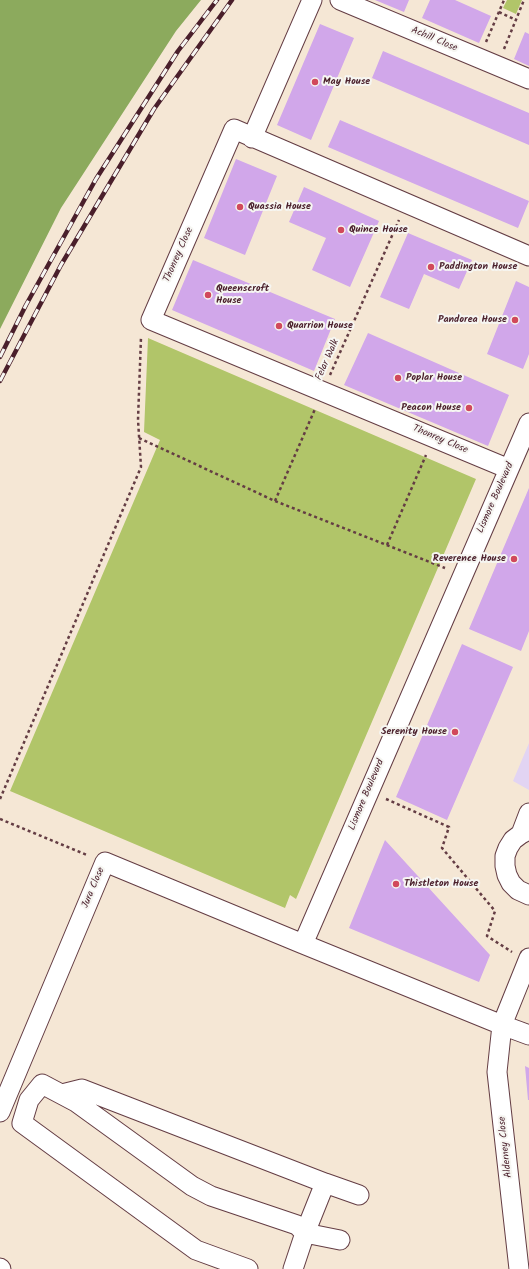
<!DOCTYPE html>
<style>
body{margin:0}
canvas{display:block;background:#f5e7d5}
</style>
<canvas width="529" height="1269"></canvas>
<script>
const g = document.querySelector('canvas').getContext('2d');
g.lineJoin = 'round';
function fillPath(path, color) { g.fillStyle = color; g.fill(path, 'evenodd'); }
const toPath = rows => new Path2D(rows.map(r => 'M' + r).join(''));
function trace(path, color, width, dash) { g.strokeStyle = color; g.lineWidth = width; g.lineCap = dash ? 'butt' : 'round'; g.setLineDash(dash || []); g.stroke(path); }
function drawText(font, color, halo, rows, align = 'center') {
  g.font = font + ' Kalam,sans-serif'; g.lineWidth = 4; g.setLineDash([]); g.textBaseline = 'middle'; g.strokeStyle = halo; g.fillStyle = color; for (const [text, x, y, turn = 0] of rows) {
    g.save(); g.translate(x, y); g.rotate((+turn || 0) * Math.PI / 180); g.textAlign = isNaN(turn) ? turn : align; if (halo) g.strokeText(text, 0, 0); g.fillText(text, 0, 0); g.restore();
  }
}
const built = toPath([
 [529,743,529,790,513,781]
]);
const green = toPath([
 [507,0,522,0,516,14,503,8],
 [148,338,476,479,296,899,290,895,285,908,10,791,160,440,144,432]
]);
const forest = toPath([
 [0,0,201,0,176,31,61,208,0,329]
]);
const building = toPath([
 [375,0,409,0,404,12],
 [430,0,455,0,491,16,479,43,422,18],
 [320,24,354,38,311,140,277,125],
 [525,32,529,34,529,66,514,59],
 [383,51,529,113,529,145,372,78],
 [340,120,529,201,518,228,328,147],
 [236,159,277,176,245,255,204,238],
 [304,187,379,221,350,287,312,270,326,238,289,222],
 [408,233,472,260,459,289,424,274,409,309,380,297],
 [193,260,335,319,314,371,172,310],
 [516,281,529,287,529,354,523,369,487,354],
 [368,333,509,395,488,446,344,385],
 [529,488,529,631,521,651,469,629],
 [462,644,513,667,447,820,396,797],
 [385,840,490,955,479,982,349,928],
 [525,1066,529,1068,529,1100,528,1100]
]);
const path = toPath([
 [499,12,516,20],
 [486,42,504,0],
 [504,49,524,0],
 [330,375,399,220],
 [139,438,275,501,445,568],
 [275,501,315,409],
 [387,545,426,455],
 [0,799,141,467,138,420,141,337],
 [386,799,449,827,442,848,495,911,487,936,512,952],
 [0,819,87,855]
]);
const minor = toPath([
 [340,0,529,79],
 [252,138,312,0],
 [529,423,303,944,502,1025,529,1035],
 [509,469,151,320,234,129,529,256],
 [529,830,521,834,513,840,508,848,505,856,505,866,507,875,511,883,518,890,529,895],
 [521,834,529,813],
 [62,1094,82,1089,325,1183,305,1233,293,1269],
 [0,1112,105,862,303,944],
 [325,1183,359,1195],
 [0,1268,1,1269],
 [248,1269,196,1250,22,1123,29,1100,42,1084,76,1102,192,1186,211,1196,297,1225,305,1233,340,1240],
 [519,1269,497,1072,502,1025,529,958]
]);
const rail = toPath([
 [0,357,26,305,96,179,178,51,217,0],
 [0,381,61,265,154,109,232,0]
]);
const markers = [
 [315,82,4,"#d1495b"],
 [240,207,4,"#d1495b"],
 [341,230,4,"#d1495b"],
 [431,267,4,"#d1495b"],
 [208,295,4,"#d1495b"],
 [515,320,4,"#d1495b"],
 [279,326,4,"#d1495b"],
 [398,378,4,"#d1495b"],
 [469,408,4,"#d1495b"],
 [514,559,4,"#d1495b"],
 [455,732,4,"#d1495b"],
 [396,884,4,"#d1495b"]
];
const streetNames = [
 ["Achill Close",434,40,23],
 ["Thonrey Close",179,255,-66],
 ["Felar Walk",328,360,-66],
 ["Thonrey Close",440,440,23],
 ["Lismore Boulevard",496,498,-66],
 ["Lismore Boulevard",367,795,-67],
 ["Jura Close",94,888,-67],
 ["Alderney Close",506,1147,-96]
];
const poiNames = [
 ["May House",323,82],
 ["Quassia House",248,207],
 ["Quince House",349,230],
 ["Paddington House",439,267],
 ["Queenscroft",216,289],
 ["House",216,301],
 ["Pandorea House",507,320,"right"],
 ["Quarrion House",287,326],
 ["Poplar House",406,378],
 ["Peacon House",461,408,"right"],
 ["Reverence House",506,559,"right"],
 ["Serenity House",447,732,"right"],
 ["Thistleton House",404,884]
];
fillPath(built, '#e2d4f3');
fillPath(green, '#b1c569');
fillPath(forest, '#8caa5d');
fillPath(building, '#d1a7ea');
trace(minor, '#643d44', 21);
trace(path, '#643d44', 2.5, [3, 3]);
trace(minor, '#fff', 19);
trace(rail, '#4a1f2b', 4.5);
trace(rail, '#f6f6f2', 3, [9]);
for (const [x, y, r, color] of markers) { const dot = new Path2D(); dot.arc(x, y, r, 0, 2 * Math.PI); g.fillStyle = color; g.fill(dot); trace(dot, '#f6f6f2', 1.5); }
drawText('10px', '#4a1f2b', '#f6f6f2', streetNames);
drawText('bold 10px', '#4a1f2b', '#f6f6f2', poiNames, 'left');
</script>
